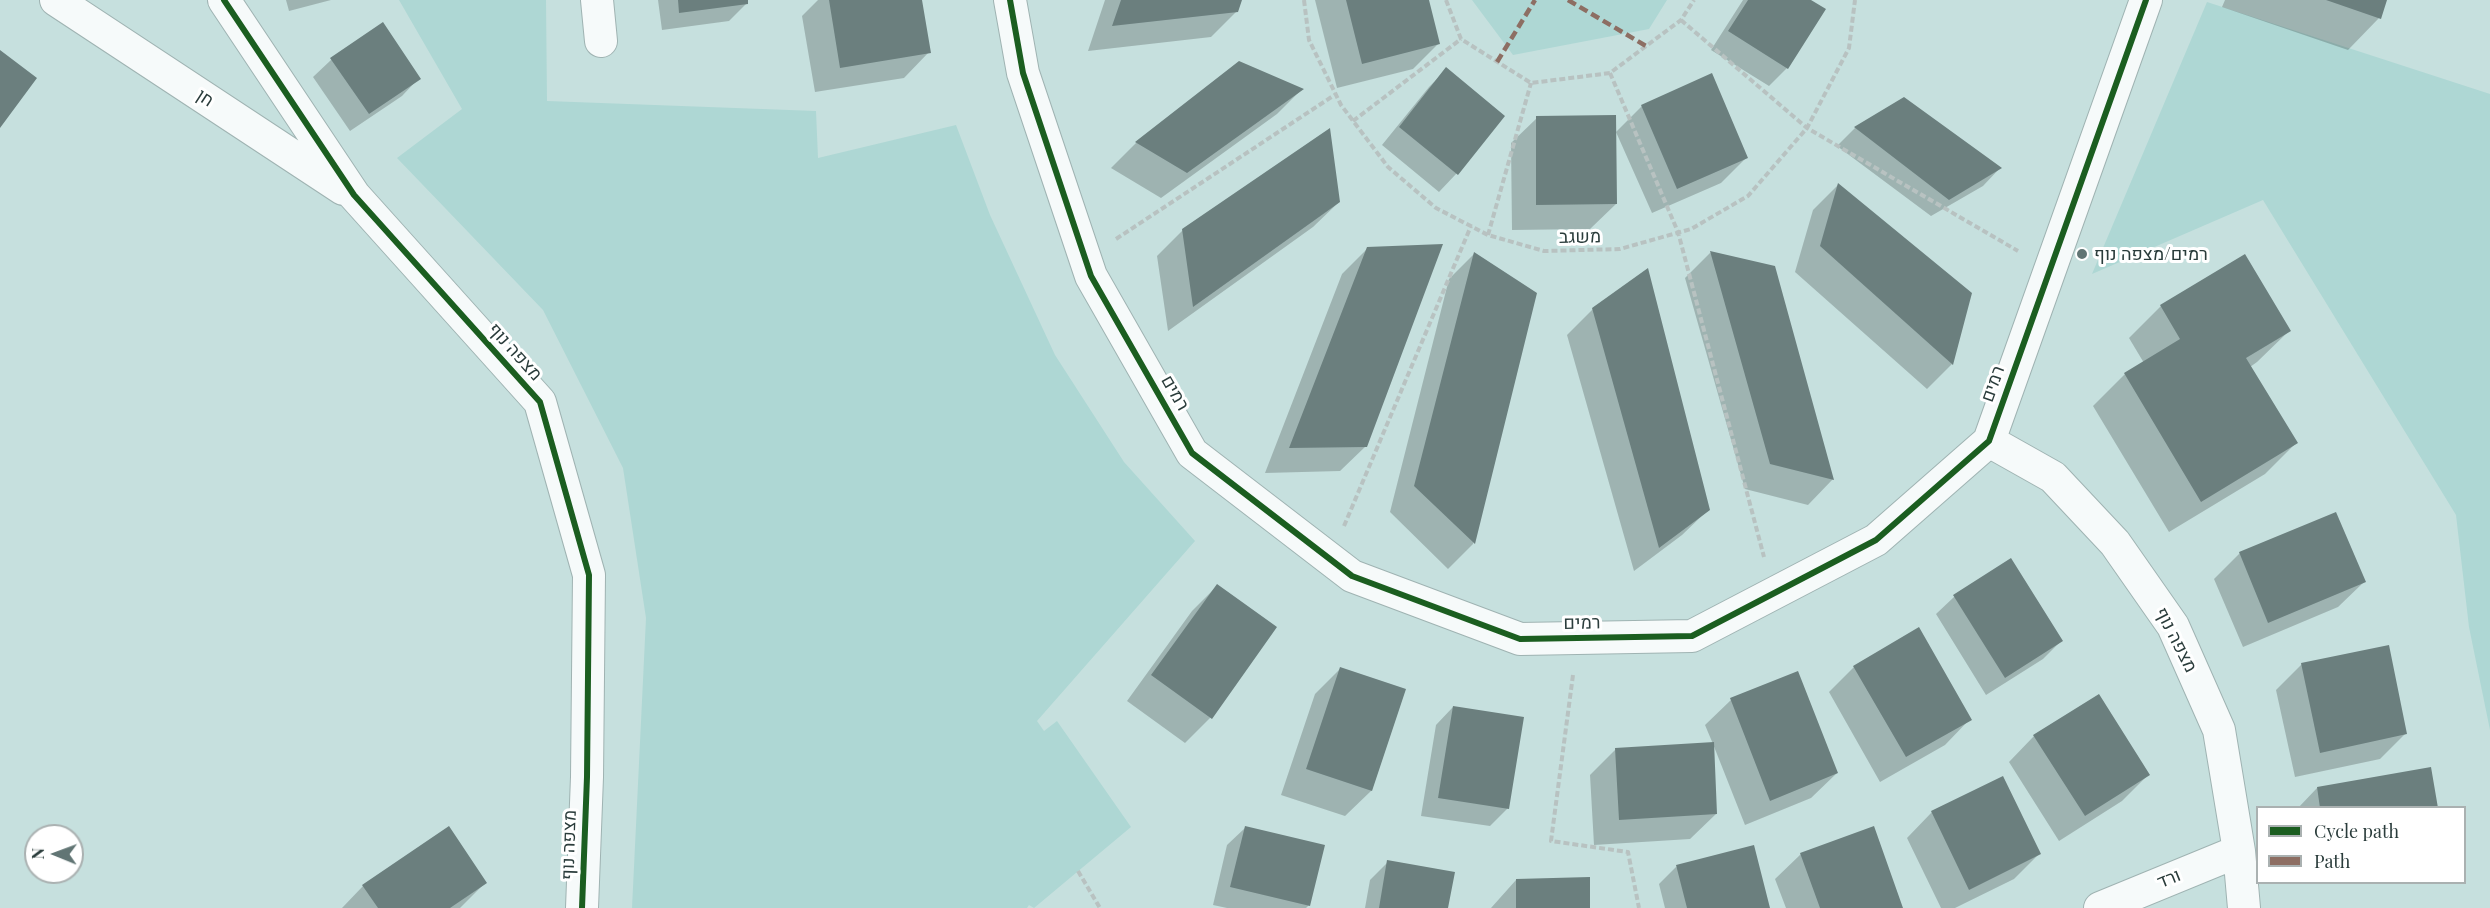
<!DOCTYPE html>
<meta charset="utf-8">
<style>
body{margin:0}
#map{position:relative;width:2490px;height:908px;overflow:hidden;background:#c6e0de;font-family:"Playfair Display",serif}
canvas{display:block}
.legend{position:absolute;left:2256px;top:806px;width:210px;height:78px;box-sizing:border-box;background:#fff;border:2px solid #aab1b1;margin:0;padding:8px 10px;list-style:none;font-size:18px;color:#2a3c3b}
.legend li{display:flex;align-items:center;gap:12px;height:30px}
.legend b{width:30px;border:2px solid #aab1b1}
.north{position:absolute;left:24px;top:824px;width:60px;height:60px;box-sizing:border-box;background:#fff;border:2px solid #aab1b1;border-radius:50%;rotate:271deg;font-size:16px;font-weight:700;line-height:24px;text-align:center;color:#2a3c3b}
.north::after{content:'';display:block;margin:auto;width:21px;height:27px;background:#617574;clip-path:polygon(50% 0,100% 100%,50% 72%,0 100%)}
</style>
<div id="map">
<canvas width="2490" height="908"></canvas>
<ul class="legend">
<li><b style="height:8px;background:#1b5e20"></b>Cycle path</li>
<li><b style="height:8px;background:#8d6e63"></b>Path</li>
</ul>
<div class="north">N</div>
</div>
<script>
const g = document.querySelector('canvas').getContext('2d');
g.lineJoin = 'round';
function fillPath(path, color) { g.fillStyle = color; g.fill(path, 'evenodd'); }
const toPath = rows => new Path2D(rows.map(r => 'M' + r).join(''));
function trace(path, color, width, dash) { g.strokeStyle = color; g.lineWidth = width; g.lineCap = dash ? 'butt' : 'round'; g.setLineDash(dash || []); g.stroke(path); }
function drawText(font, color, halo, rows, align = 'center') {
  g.font = font + ' "Playfair Display",Heebo,serif'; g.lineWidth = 6; g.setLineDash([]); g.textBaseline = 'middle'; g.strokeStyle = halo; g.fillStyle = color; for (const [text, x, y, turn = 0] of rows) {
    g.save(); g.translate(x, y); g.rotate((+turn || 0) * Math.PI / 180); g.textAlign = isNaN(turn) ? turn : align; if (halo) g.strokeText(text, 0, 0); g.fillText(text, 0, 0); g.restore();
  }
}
const green = toPath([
 [399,0,546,0,547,101,816,111,818,158,956,125,990,215,1055,355,1124,462,1195,541,1037,721,1044,731,1057,721,1131,827,1034,908,1029,905,1027,908,632,908,646,618,623,468,543,310,397,158,462,109],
 [1472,0,1667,0,1649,29,1513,55],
 [2207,2,2490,94,2490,730,2469,627,2456,515,2263,200,2092,274]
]);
const shadow = toPath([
 [286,0,331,0,289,11],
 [658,0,746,0,747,3,729,21,662,30],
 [818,0,921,0,929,52,904,78,815,92,802,16],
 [1105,0,1241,0,1237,11,1211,37,1088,51],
 [1315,0,1428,0,1439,43,1413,69,1337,88],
 [1743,0,1808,0,1824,10,1787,68,1769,86,1711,50],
 [2225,0,2386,0,2379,18,2348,50,2222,7],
 [382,24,419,78,402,96,350,131,313,77,331,60],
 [1447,69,1503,116,1456,174,1439,192,1382,145,1429,87],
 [1302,89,1277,114,1161,198,1111,168,1136,143],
 [1904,99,2000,168,1983,186,1931,216,1837,146,1855,128],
 [1642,106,1747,157,1721,183,1652,213,1616,132],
 [1537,118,1616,204,1590,229,1512,230,1511,143],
 [1838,185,1952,364,1927,389,1795,272,1813,210],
 [1339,202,1313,227,1168,331,1157,256,1183,230],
 [1368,248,1366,446,1340,471,1265,473,1342,274],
 [1710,253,1774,267,1833,479,1808,505,1745,489,1685,278],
 [1474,254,1536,293,1473,544,1448,569,1390,512,1449,279],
 [2244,256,2289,331,2257,362,2250,367,2296,443,2265,474,2169,532,2093,406,2125,374,2144,363,2129,338,2161,306],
 [1593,309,1708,510,1682,535,1634,571,1567,335],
 [2240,553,2364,582,2338,607,2243,647,2214,579],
 [2011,560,2061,641,2043,659,1986,695,1936,614,1954,597],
 [1217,586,1275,628,1210,718,1185,743,1127,701,1192,611],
 [2302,664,2406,733,2380,759,2295,777,2276,690],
 [1854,667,1970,719,1945,745,1880,782,1829,692],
 [1340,669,1371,791,1345,816,1281,795,1315,694],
 [1731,700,1837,773,1811,798,1745,825,1713,744,1716,814,1690,839,1594,845,1590,775,1616,749,1713,744,1705,725],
 [1453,707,1508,808,1490,826,1421,816,1436,725],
 [2034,736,2148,775,2122,801,2059,841,2009,762],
 [2317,788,2436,808,2298,808],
 [1932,812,2039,854,2014,879,1955,908,1941,908,1907,838],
 [1245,828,1309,905,1306,908,1227,908,1213,905,1227,845],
 [1801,854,1902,908,1786,908,1775,879],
 [1388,862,1447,908,1365,908,1370,880],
 [1676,867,1769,908,1665,908,1659,884],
 [1516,880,1589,908,1491,908],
 [485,883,460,908,342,908,363,886]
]);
const building = toPath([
 [678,0,748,0,748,4,679,13],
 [829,0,922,0,931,53,840,68],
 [1121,0,1242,0,1238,12,1112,26],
 [1346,0,1429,0,1440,44,1362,64],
 [1748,0,1811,0,1826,9,1788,69,1728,31],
 [2326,0,2387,0,2381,19],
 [383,22,421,79,369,114,330,58],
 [0,50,37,78,0,128],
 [1239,61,1304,89,1187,173,1135,142],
 [1446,67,1505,116,1458,175,1399,127],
 [1712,73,1748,158,1677,189,1641,105],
 [1904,97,2002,168,1949,200,1854,127],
 [1616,115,1617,204,1536,205,1536,116],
 [1330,128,1340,202,1193,307,1182,229],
 [1838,183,1972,293,1953,365,1820,246],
 [1443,244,1367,447,1289,448,1367,247],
 [1710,251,1775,266,1834,480,1770,464],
 [1474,252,1537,293,1475,544,1414,486],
 [2245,254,2291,331,2246,358,2298,443,2201,502,2124,373,2180,339,2160,305],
 [1648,268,1710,510,1659,548,1592,308],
 [2336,512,2366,582,2268,623,2239,552],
 [2011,558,2063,641,2005,678,1953,595],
 [1217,584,1277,627,1212,719,1151,675],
 [1919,627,1972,720,1906,757,1853,666],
 [2389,645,2407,734,2320,753,2301,663],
 [1340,667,1406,689,1372,791,1306,769],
 [1798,671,1838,773,1770,801,1730,698],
 [2099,694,2150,775,2085,816,2033,735],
 [1453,706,1524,717,1509,809,1438,798],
 [1714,742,1717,814,1619,820,1615,748],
 [2431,767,2438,808,2320,808,2317,787],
 [2003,776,2041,854,1969,890,1931,811],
 [449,826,487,883,450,908,378,908,362,885],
 [1245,826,1325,845,1310,906,1230,887],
 [1874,826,1903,908,1820,908,1800,853],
 [1754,845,1770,908,1687,908,1676,865],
 [1387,860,1455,872,1448,908,1379,908],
 [1590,877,1590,908,1516,908,1516,879]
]);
const path = toPath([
 [1304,0,1309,40,1341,105,1388,167,1436,208,1488,235,1544,251,1620,249,1691,229,1748,196,1807,128,1849,48,1855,0],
 [1446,0,1461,39,1531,83,1610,73,1681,20,1694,0],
 [1681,20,1807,128,2018,251],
 [1610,73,1678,232,1764,557],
 [1353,121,1461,39],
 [1488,235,1531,83],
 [1116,239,1336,94],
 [1344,526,1471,226],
 [1573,675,1551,841,1628,852,1639,908],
 [1078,871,1100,908]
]);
const street = toPath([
 [56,0,343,189],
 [224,0,354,195,540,402,589,575,587,777,582,908],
 [597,0,601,41],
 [1010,0,1023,73,1091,276,1192,453,1352,576,1520,639,1692,636,1876,540,1989,441,2146,0],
 [1989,441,2053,477,2115,543,2173,626,2219,730,2239,851,2244,908],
 [2100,908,2239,851]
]);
const quiet = toPath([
 [1568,0,1646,46],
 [1497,62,1535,0]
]);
const cycleway = toPath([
 [224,0,354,195,540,402,589,575,587,777,582,908],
 [1010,0,1023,73,1091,276,1192,453,1352,576,1520,639,1692,636,1876,540,1989,441,2146,0]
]);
const markers = [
 [2082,254,6,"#617574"]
];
const streetNames = [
 ["חן",205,98,33],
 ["משגב",1580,237,-1],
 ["מצפה נוף",515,352,48],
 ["רמים",1993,384,-70],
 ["רמים",1175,393,60],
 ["רמים",1582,623,-1],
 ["מצפה נוף",2176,640,63],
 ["מצפה נוף",569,845,-88],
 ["ורד",2169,879,-22]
];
const poiNames = [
 ["רמים/מצפה נוף",2094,254]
];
fillPath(green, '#aed7d4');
fillPath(shadow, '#0003');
fillPath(building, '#6b7f7e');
trace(street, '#9fb3b2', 34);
trace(path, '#b8c2c1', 4, [6, 3]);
trace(street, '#f6fafa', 32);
trace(quiet, '#8d6e63', 4.5, [9, 4.5]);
trace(cycleway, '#1b5e20', 6);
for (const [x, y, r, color] of markers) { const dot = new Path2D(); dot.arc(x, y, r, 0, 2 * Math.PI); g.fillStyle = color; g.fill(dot); trace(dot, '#fff', 2); }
drawText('18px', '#2a3c3b', '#fff', streetNames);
drawText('18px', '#2a3c3b', '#fff', poiNames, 'left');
</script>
